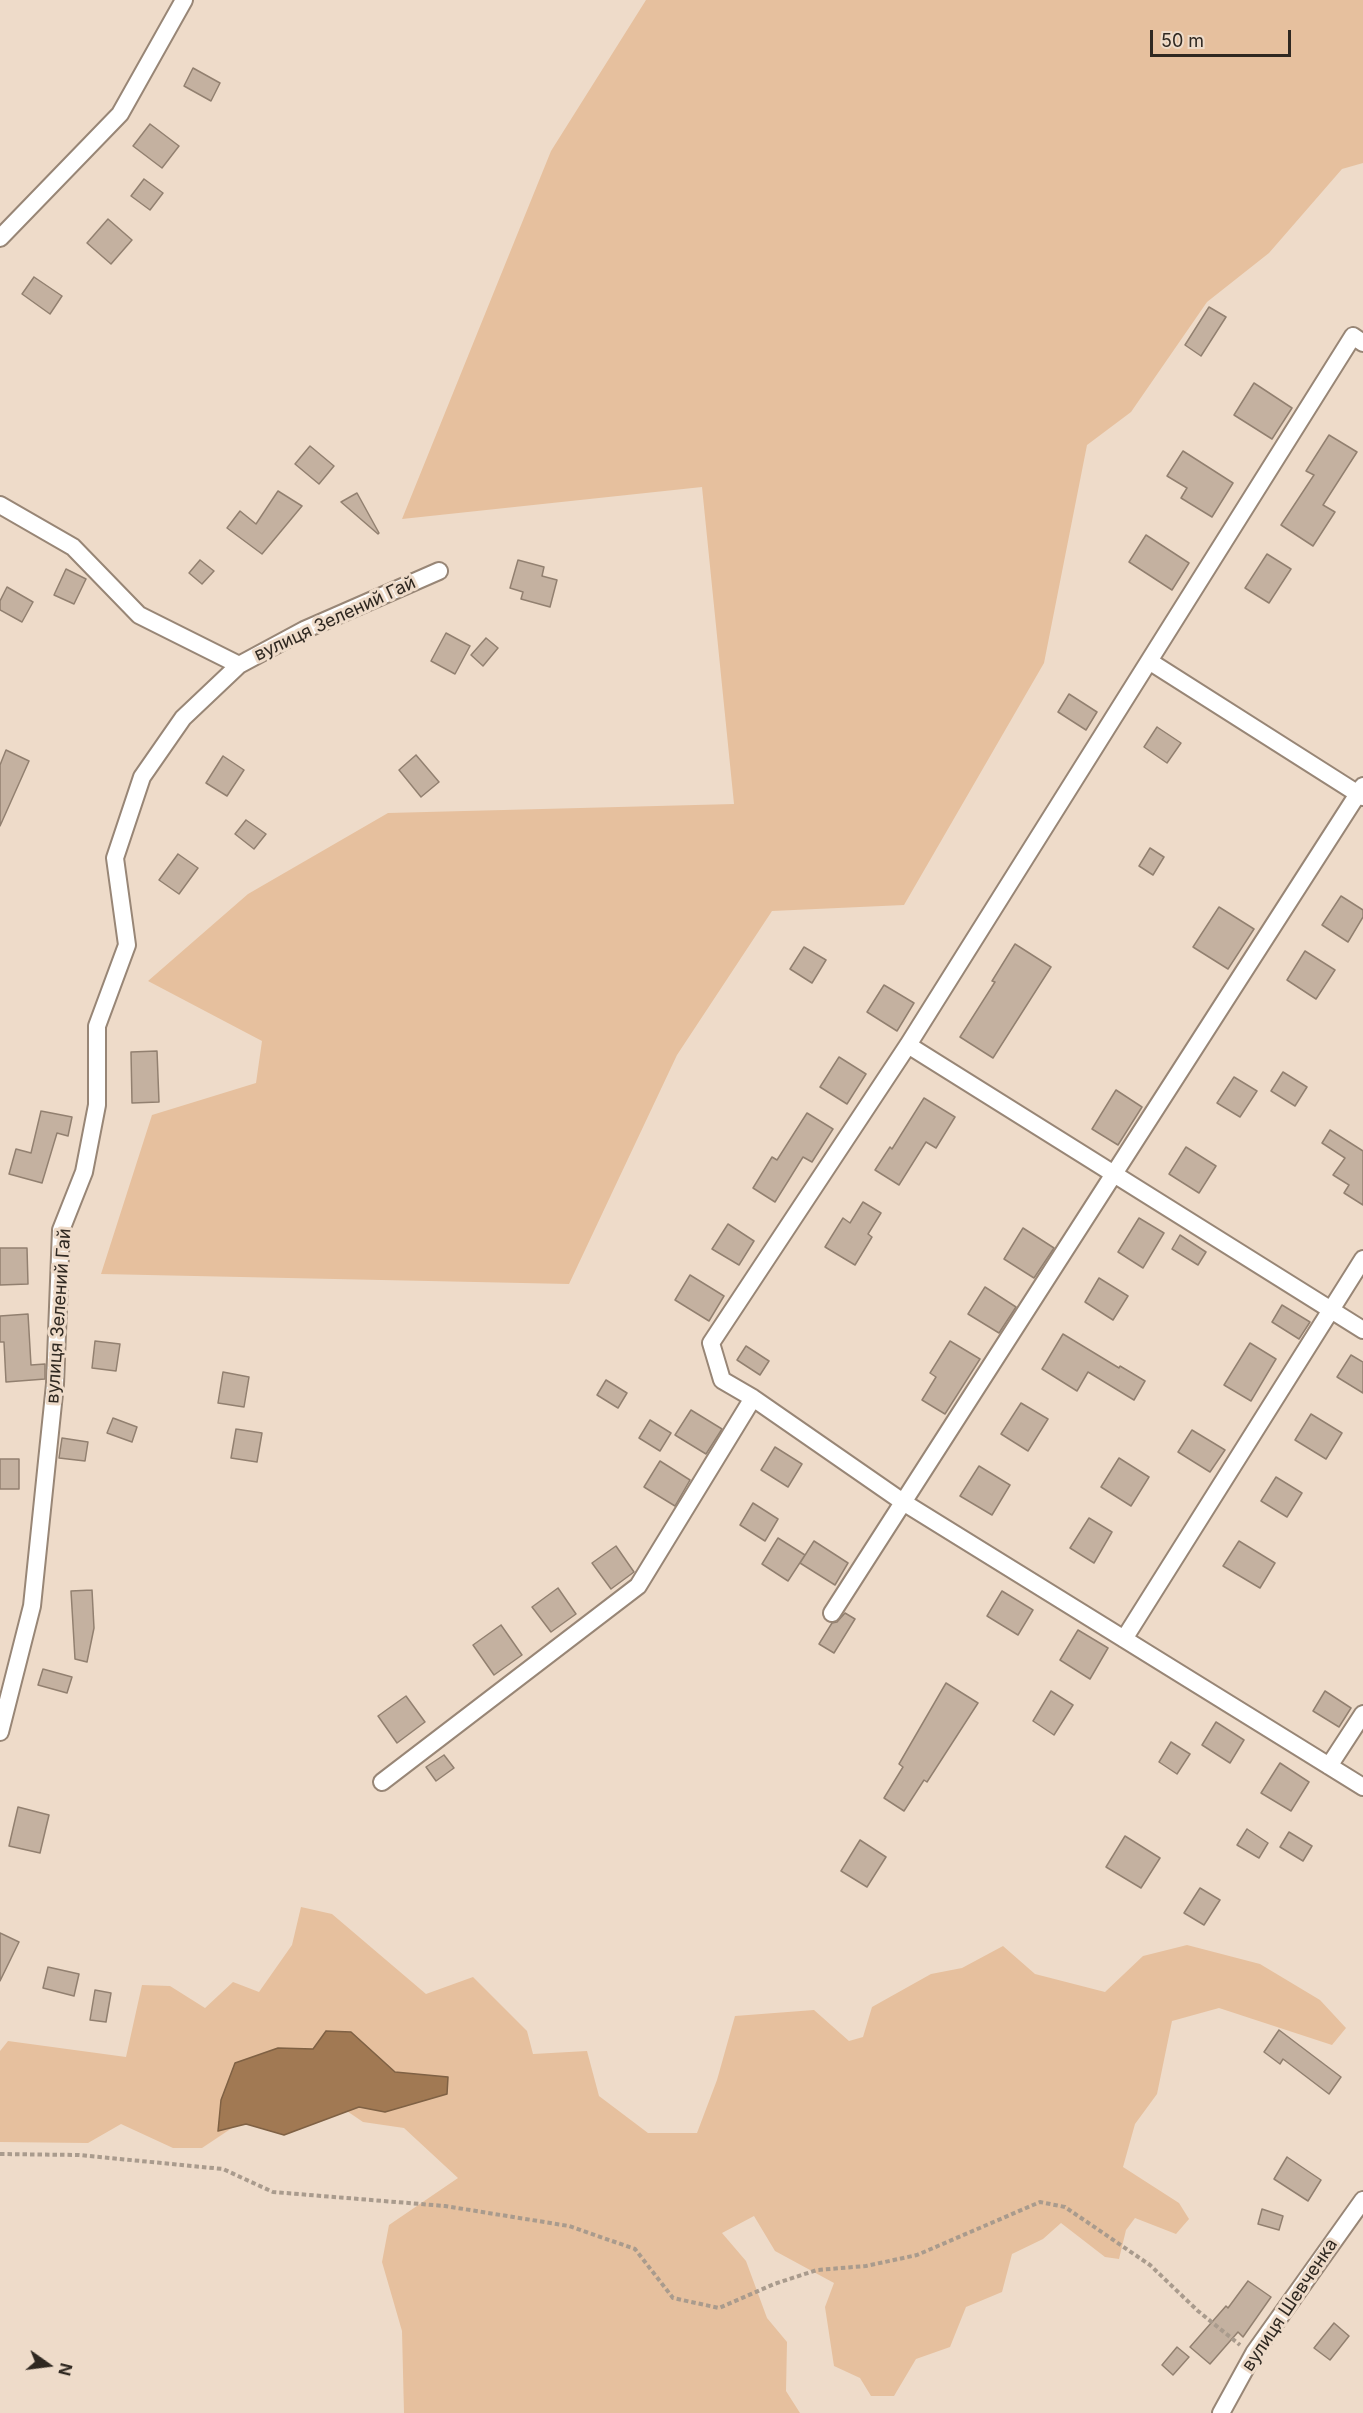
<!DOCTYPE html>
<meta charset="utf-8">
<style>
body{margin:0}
#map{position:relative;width:1363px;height:2413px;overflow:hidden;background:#eedbc9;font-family:Inter,sans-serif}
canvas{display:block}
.north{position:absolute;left:18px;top:2335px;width:60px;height:60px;-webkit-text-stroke:4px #eedbc9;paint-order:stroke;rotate:104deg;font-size:16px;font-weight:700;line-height:24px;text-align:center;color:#2f2821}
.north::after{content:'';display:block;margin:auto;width:21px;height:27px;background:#2f2821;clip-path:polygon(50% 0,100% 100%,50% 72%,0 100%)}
.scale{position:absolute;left:1150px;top:30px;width:141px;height:27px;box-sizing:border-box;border:3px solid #2f2821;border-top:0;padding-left:8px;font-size:18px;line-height:21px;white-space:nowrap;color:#2f2821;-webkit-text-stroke:4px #eedbc9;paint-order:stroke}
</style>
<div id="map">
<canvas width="1363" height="2413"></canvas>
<div class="north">N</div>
<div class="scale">50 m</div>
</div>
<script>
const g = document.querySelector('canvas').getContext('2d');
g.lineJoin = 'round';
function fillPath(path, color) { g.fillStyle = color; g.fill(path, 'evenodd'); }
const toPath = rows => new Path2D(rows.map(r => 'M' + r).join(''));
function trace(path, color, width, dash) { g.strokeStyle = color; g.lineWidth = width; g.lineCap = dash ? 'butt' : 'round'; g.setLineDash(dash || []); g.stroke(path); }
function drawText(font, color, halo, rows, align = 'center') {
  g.font = font + ' Inter,sans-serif'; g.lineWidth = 6; g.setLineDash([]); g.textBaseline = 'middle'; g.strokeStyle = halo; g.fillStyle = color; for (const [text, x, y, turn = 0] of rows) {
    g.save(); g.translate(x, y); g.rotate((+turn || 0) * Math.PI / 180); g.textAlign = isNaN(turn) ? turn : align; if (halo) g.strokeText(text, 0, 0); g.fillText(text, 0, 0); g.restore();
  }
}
const green = toPath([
 [646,0,1363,0,1363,163,1342,169,1269,253,1207,302,1131,412,1087,445,1044,663,904,905,772,911,677,1055,569,1284,101,1274,152,1115,256,1083,262,1041,148,981,248,894,388,813,734,804,702,487,402,519,551,151],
 [301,1907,332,1914,426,1994,473,1977,527,2031,533,2054,587,2051,599,2096,648,2133,697,2133,717,2080,735,2016,814,2010,849,2041,863,2037,872,2007,931,1974,962,1968,1003,1946,1035,1974,1105,1992,1143,1956,1187,1945,1260,1964,1320,2000,1346,2028,1332,2045,1219,2008,1172,2021,1157,2094,1135,2124,1123,2167,1179,2203,1189,2219,1176,2234,1135,2218,1126,2230,1119,2259,1105,2257,1061,2223,1043,2239,1012,2254,1002,2292,966,2307,950,2347,916,2359,894,2396,871,2396,860,2378,834,2366,825,2307,834,2283,775,2251,754,2216,722,2233,746,2261,767,2318,787,2342,786,2391,800,2413,404,2413,402,2331,382,2262,389,2225,458,2178,404,2128,363,2122,316,2090,268,2104,202,2148,173,2148,121,2124,88,2143,0,2142,0,2051,8,2041,126,2057,142,1985,170,1986,205,2008,233,1982,259,1992,292,1945]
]);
const water = toPath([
 [326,2031,351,2032,395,2072,448,2077,447,2094,385,2112,359,2107,284,2135,246,2124,218,2131,221,2100,235,2063,278,2048,313,2049,326,2031]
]);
const building = toPath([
 [193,68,220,83,211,101,184,86,193,68],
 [150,124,179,146,162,168,133,146,150,124],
 [144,179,163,193,150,210,131,196,144,179],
 [108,219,132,240,111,264,87,243,108,219],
 [34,277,62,296,50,314,22,294,34,277],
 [1209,307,1226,317,1201,356,1185,345,1209,307],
 [1254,383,1292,408,1272,439,1234,415,1254,383],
 [1329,435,1357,452,1323,505,1335,512,1313,546,1281,525,1314,475,1306,471,1329,435],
 [310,446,334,466,319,484,295,464,310,446],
 [1183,451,1233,483,1212,517,1181,498,1187,488,1167,476,1183,451],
 [278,491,302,506,262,554,227,528,240,511,256,524,278,491],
 [357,493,379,533,378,534,341,502,357,493],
 [1146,535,1189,563,1172,590,1129,562,1146,535],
 [1267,554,1291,569,1269,603,1245,588,1267,554],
 [200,560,214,571,202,584,189,573,200,560],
 [518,560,544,567,542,576,557,580,550,607,521,599,523,592,510,588,518,560],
 [66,569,86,579,74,604,54,595,66,569],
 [7,587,33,602,22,622,0,610,0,601,7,587],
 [446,633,470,646,455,674,431,661,446,633],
 [486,638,498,648,483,666,471,655,486,638],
 [1069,694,1097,712,1086,730,1058,712,1069,694],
 [1157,727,1181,743,1167,763,1144,747,1157,727],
 [6,750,29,761,0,826,0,765,6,750],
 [416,755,439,782,421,797,399,770,416,755],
 [223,756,244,770,227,796,206,783,223,756],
 [246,820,266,834,254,849,235,834,246,820],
 [1150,848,1164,857,1153,875,1139,866,1150,848],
 [178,854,198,868,179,894,159,880,178,854],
 [1341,896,1363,910,1363,917,1348,942,1322,925,1341,896],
 [1219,907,1254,929,1228,969,1193,947,1219,907],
 [1015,944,1051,967,993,1058,960,1037,995,982,992,981,1015,944],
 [804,947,826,960,812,983,790,969,804,947],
 [1305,951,1335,970,1316,999,1287,980,1305,951],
 [884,985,914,1003,897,1031,867,1012,884,985],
 [157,1051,159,1102,132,1103,131,1052,157,1051],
 [839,1057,866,1074,847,1104,820,1087,839,1057],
 [1283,1072,1307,1087,1295,1106,1271,1091,1283,1072],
 [1234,1077,1257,1091,1240,1117,1217,1103,1234,1077],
 [1116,1090,1142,1107,1118,1145,1092,1129,1116,1090],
 [924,1098,955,1117,936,1148,926,1142,899,1185,875,1170,890,1147,892,1149,924,1098],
 [41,1111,72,1117,68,1136,57,1133,42,1183,9,1174,16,1149,31,1153,41,1111],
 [807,1113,833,1129,812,1162,803,1157,775,1202,753,1188,772,1157,777,1160,807,1113],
 [1330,1130,1363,1151,1363,1205,1344,1193,1349,1185,1333,1175,1345,1158,1322,1143,1330,1130],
 [1186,1147,1216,1166,1199,1193,1169,1174,1186,1147],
 [863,1202,881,1213,868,1234,872,1237,855,1265,825,1247,843,1218,850,1223,863,1202],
 [1139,1218,1164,1233,1143,1268,1118,1252,1139,1218],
 [728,1224,754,1241,739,1265,712,1249,728,1224],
 [1023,1228,1054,1248,1034,1278,1004,1259,1023,1228],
 [1180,1235,1206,1252,1198,1265,1172,1249,1180,1235],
 [0,1248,27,1248,28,1284,0,1285,0,1248],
 [690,1275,724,1296,709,1321,675,1300,690,1275],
 [1099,1278,1128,1296,1113,1320,1085,1302,1099,1278],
 [985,1287,1016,1307,999,1333,968,1314,985,1287],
 [1282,1305,1310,1322,1299,1339,1272,1322,1282,1305],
 [28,1314,31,1365,45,1364,45,1379,6,1382,4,1342,0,1342,0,1316,28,1314],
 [1063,1334,1119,1368,1120,1366,1145,1381,1134,1400,1088,1372,1077,1391,1042,1369,1063,1334],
 [95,1341,120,1344,116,1371,92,1368,95,1341],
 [950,1341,980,1359,945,1414,922,1400,936,1377,930,1373,950,1341],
 [1250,1343,1276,1359,1251,1401,1224,1385,1250,1343],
 [746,1346,769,1361,760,1375,737,1360,746,1346],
 [1351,1355,1363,1362,1363,1393,1337,1377,1351,1355],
 [223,1372,249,1377,244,1407,218,1403,223,1372],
 [606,1380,627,1393,618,1408,597,1395,606,1380],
 [1021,1403,1048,1419,1028,1451,1001,1434,1021,1403],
 [691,1410,722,1429,706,1454,675,1435,691,1410],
 [1311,1414,1342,1433,1326,1459,1295,1440,1311,1414],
 [113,1418,137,1427,132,1442,107,1433,113,1418],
 [650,1420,671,1433,660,1451,639,1438,650,1420],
 [236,1429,262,1433,257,1462,231,1458,236,1429],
 [1192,1430,1225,1450,1210,1472,1178,1452,1192,1430],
 [62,1438,88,1442,85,1461,59,1458,62,1438],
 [775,1447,802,1464,788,1487,761,1470,775,1447],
 [1119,1458,1149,1477,1131,1506,1101,1487,1119,1458],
 [0,1459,19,1459,19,1489,0,1489,0,1459],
 [660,1461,690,1480,675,1506,644,1487,660,1461],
 [979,1466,1010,1485,992,1515,960,1496,979,1466],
 [1276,1477,1302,1493,1287,1517,1261,1501,1276,1477],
 [753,1503,778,1519,765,1541,740,1525,753,1503],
 [1089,1518,1112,1532,1094,1563,1070,1548,1089,1518],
 [778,1538,805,1555,788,1581,762,1564,778,1538],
 [814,1541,848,1563,835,1585,800,1563,814,1541],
 [1239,1541,1275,1563,1260,1588,1223,1566,1239,1541],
 [616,1546,634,1572,611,1589,592,1563,616,1546],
 [558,1588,576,1614,551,1632,532,1607,558,1588],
 [92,1590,94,1628,87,1662,75,1659,71,1591,92,1590],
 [1002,1591,1033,1610,1018,1635,987,1616,1002,1591],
 [845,1613,855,1619,834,1653,819,1644,832,1623,837,1622,845,1613],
 [501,1625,522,1655,494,1675,473,1645,501,1625],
 [1078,1630,1108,1648,1090,1679,1060,1660,1078,1630],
 [43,1669,72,1677,67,1693,38,1685,43,1669],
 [946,1683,978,1703,927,1782,924,1780,904,1811,884,1798,903,1767,899,1764,946,1683],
 [1051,1691,1073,1705,1054,1735,1033,1721,1051,1691],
 [1325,1691,1351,1708,1339,1727,1313,1711,1325,1691],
 [406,1696,425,1722,397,1743,378,1716,406,1696],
 [1216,1722,1244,1740,1230,1763,1202,1745,1216,1722],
 [1171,1742,1190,1754,1177,1774,1159,1762,1171,1742],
 [444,1755,454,1768,436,1781,426,1767,444,1755],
 [1280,1763,1309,1782,1291,1811,1261,1793,1280,1763],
 [18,1807,49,1815,40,1853,9,1846,18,1807],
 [1247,1829,1268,1843,1259,1858,1237,1845,1247,1829],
 [1289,1832,1312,1846,1303,1861,1280,1847,1289,1832],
 [1125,1836,1160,1858,1141,1888,1106,1867,1125,1836],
 [860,1840,886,1857,867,1887,841,1871,860,1840],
 [1200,1888,1220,1900,1204,1925,1184,1913,1200,1888],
 [0,1933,19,1942,0,1981,0,1933],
 [48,1967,79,1974,74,1996,43,1988,48,1967],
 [95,1990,111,1993,106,2022,90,2020,95,1990],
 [1279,2030,1341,2077,1329,2094,1283,2059,1280,2064,1264,2052,1279,2030],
 [1287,2157,1321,2180,1308,2201,1274,2179,1287,2157],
 [1262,2209,1283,2216,1279,2230,1258,2224,1262,2209],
 [1248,2281,1271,2297,1243,2337,1238,2332,1210,2364,1190,2347,1226,2306,1228,2308,1248,2281],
 [1334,2323,1349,2336,1330,2360,1314,2348,1334,2323],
 [1177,2347,1189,2357,1173,2375,1162,2365,1177,2347]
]);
const path = toPath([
 [0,2154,79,2155,223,2169,273,2192,445,2206,569,2226,635,2249,673,2298,719,2308,774,2284,817,2270,866,2266,917,2255,1040,2202,1065,2207,1150,2265,1198,2311,1240,2345]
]);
const street = toPath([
 [0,238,120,114,184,0],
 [1363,343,1353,336,908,1045,711,1343,722,1380,753,1398,903,1502,1363,1787],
 [0,505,73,547,139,615,239,665],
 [1149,661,1363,797],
 [908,1045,1363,1330],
 [832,1613,1363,786],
 [1124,1639,1363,1259],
 [0,1732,32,1606,55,1384,61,1230,84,1172,97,1105,97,1026,127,945,115,858,142,777,183,718,239,665,304,630,439,571],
 [1329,1766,1363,1714],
 [382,1782,638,1586,753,1398],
 [1221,2413,1254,2353,1363,2200]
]);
const streetNames = [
 ["вулиця Зелений Гай",335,619,-25],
 ["вулиця Зелений Гай",59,1316,-86],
 ["вулиця Шевченка",1290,2305,-56]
];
fillPath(green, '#e6c09e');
fillPath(water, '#a17953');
trace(water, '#7f6144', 1.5);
fillPath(building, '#c4b1a0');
trace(building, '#928070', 1.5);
trace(street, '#988676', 20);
trace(path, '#a99b8d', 4, [4.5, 3]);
trace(street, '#fff', 16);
drawText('18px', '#2f2821', '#eedbc9', streetNames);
</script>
